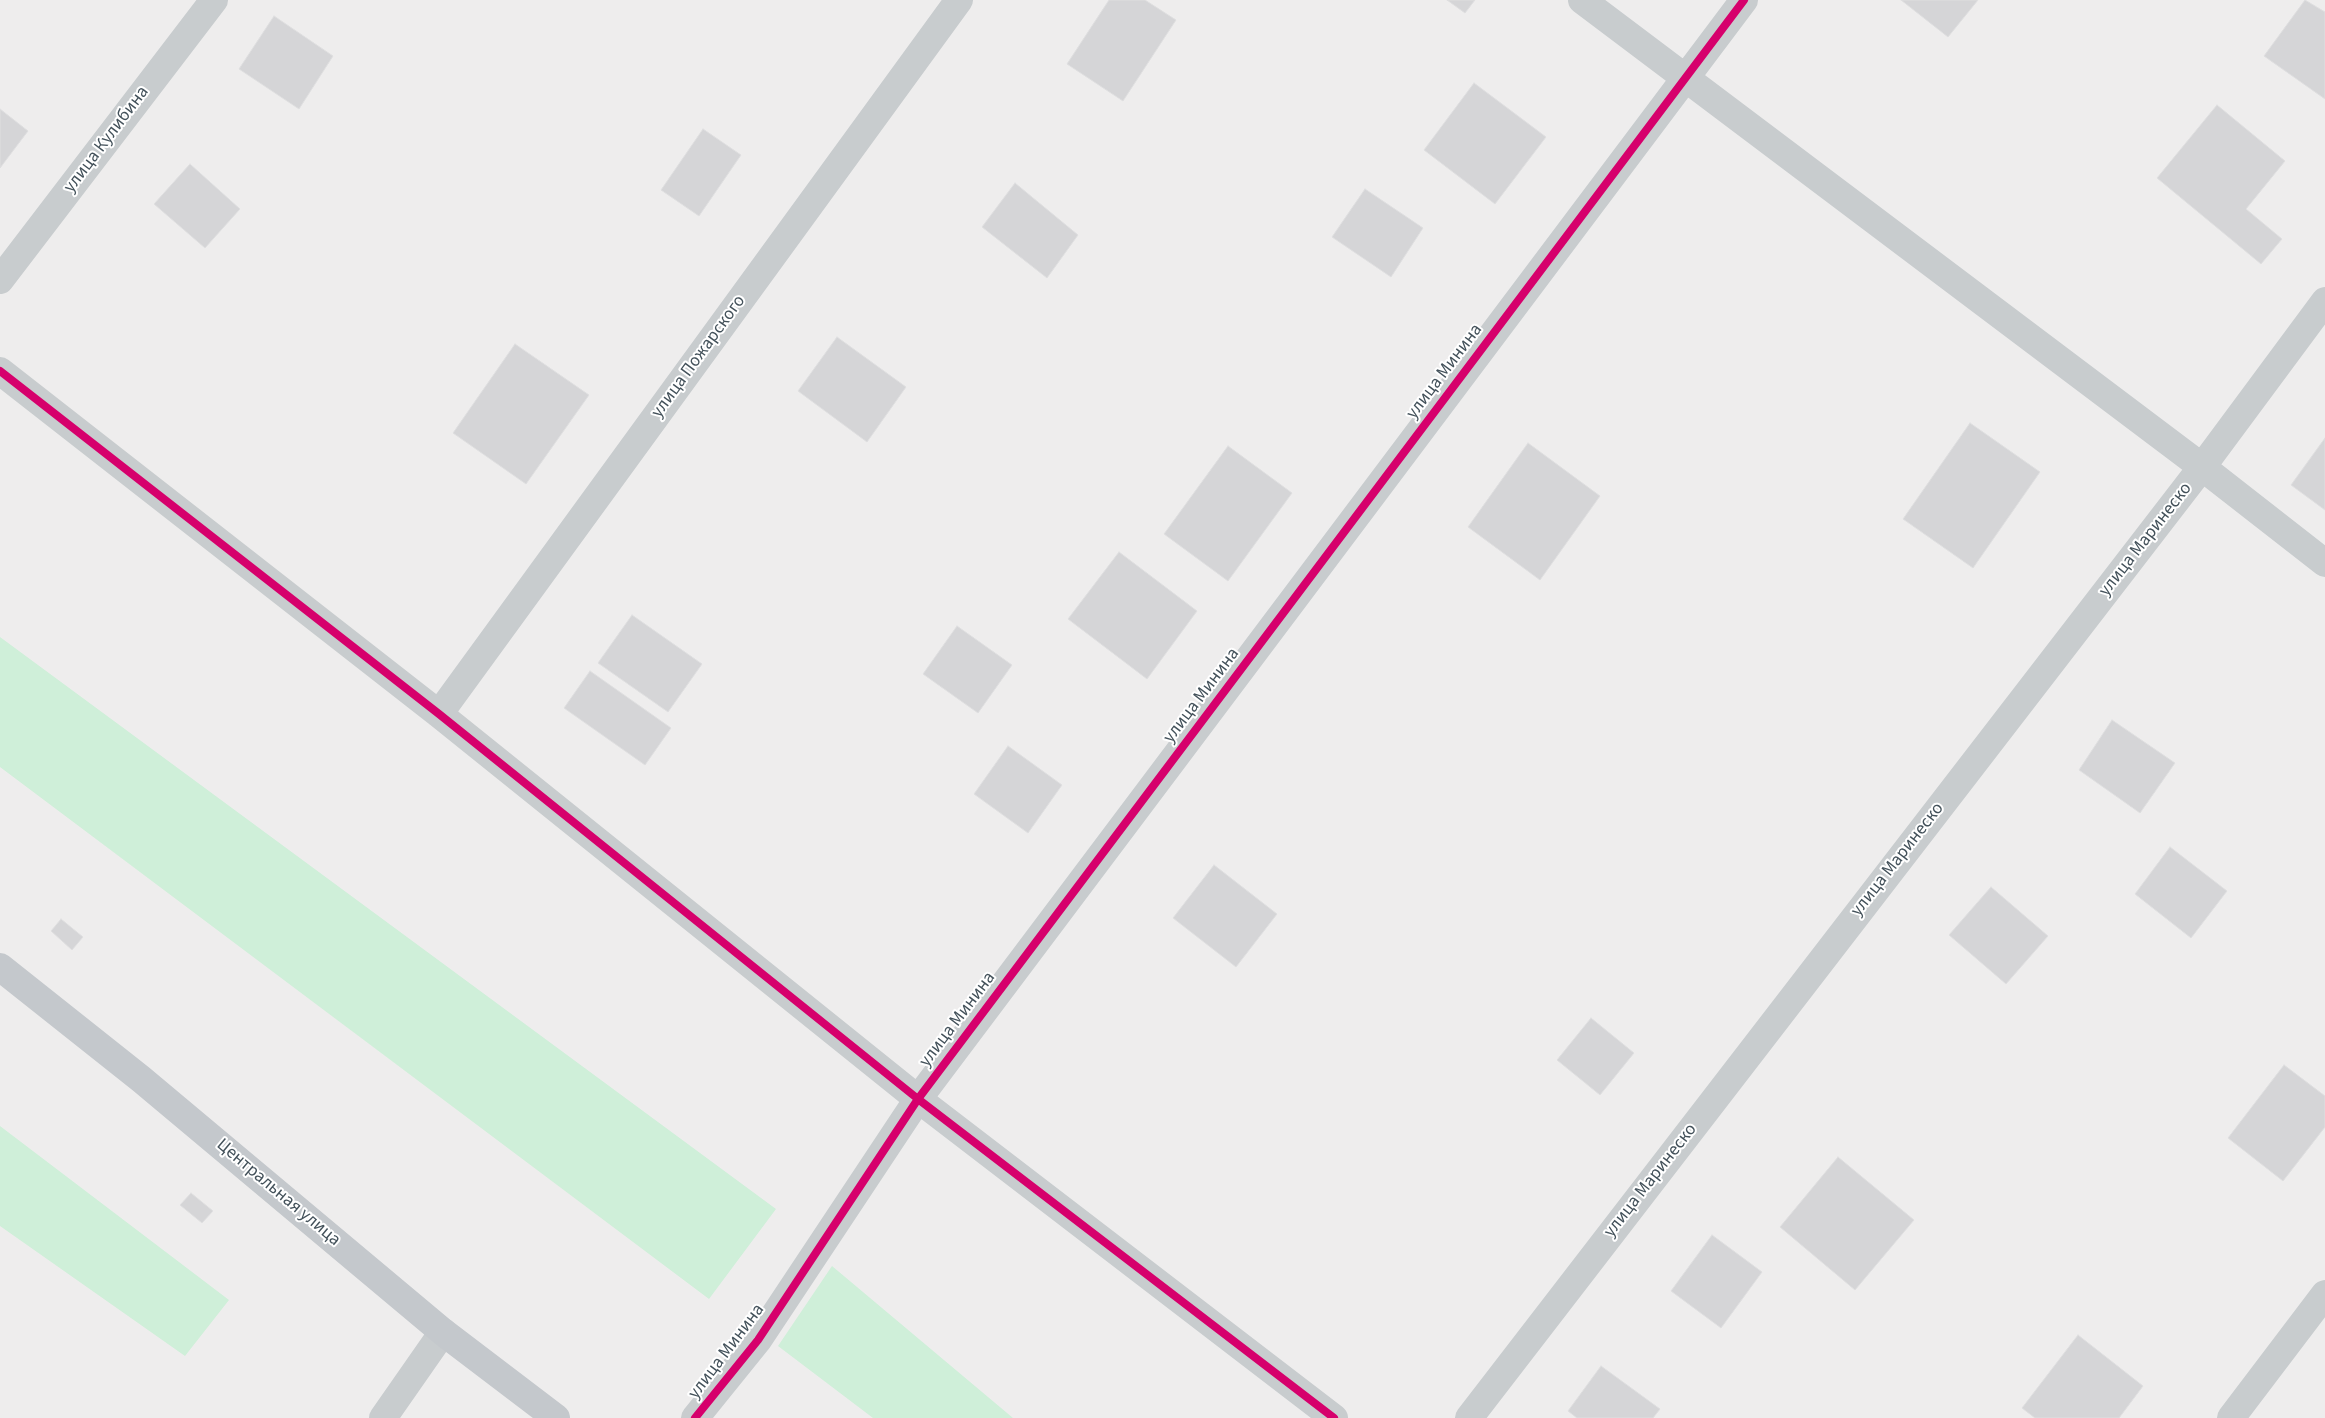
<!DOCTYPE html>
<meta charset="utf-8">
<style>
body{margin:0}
canvas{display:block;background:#eeeded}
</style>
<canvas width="2325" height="1418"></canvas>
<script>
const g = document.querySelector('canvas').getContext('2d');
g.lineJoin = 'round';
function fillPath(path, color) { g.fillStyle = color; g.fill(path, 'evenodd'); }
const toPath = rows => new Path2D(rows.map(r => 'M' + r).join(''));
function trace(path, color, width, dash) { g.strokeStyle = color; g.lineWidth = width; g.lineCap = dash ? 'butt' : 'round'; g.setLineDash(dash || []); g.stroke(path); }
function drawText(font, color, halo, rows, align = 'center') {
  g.font = font + ' "Source Sans 3",sans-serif'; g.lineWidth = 4; g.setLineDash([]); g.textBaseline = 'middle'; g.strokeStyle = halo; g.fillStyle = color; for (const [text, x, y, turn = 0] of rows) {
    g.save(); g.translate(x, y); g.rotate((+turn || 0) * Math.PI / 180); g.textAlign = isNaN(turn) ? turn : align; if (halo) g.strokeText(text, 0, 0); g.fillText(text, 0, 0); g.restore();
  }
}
const green = toPath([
 [0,637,776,1209,709,1299,0,767],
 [0,1126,229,1300,185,1356,0,1226],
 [832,1266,1013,1418,873,1418,778,1346]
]);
const building = toPath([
 [1109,0,1145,0,1176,20,1123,101,1067,64,1109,0],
 [1447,0,1475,0,1465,13,1447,0],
 [1901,0,1978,0,1948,37,1901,0],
 [2305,0,2325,12,2325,99,2264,56,2305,0],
 [274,16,333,56,299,109,239,69,274,16],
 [1474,83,1546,137,1495,204,1424,150,1474,83],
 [2217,105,2285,161,2246,209,2282,239,2261,264,2157,178,2217,105],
 [0,109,28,131,0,168,0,109],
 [703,129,741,155,699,216,661,190,703,129],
 [190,164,240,209,205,248,154,204,190,164],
 [1015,183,1078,235,1047,278,982,227,1015,183],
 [1365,189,1423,228,1391,277,1332,237,1365,189],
 [837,337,906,387,867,442,798,391,837,337],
 [515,344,589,395,526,484,453,433,515,344],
 [1970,423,2040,472,1973,568,1903,519,1970,423],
 [2325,438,2325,510,2291,485,2325,438],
 [1528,443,1600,496,1540,580,1468,527,1528,443],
 [1228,446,1292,493,1228,581,1164,534,1228,446],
 [1119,552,1197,611,1147,679,1068,619,1119,552],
 [632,615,702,664,668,712,598,663,632,615],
 [957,626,1012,665,978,713,923,674,957,626],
 [590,671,671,728,645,765,564,708,590,671],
 [2112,720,2175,763,2140,813,2079,770,2112,720],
 [1008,746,1062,785,1028,833,974,794,1008,746],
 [2170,847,2227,891,2191,938,2135,894,2170,847],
 [1214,865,1277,914,1236,967,1173,918,1214,865],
 [1991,887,2048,936,2006,984,1949,935,1991,887],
 [61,919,83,937,72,950,51,931,61,919],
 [1591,1018,1634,1053,1600,1095,1557,1060,1591,1018],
 [2284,1065,2325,1096,2325,1127,2283,1181,2228,1138,2284,1065],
 [1838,1157,1914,1220,1855,1290,1780,1227,1838,1157],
 [191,1193,213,1211,202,1223,180,1205,191,1193],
 [1712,1235,1762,1272,1721,1328,1671,1291,1712,1235],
 [2078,1335,2143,1386,2119,1418,2035,1418,2022,1408,2078,1335],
 [1601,1366,1660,1409,1653,1418,1577,1418,1568,1411,1601,1366]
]);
const minor = toPath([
 [1582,0,2202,467,2325,563],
 [0,280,214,0],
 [0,371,439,714,918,1099,1334,1418],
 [439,714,959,0],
 [383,1418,443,1332],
 [695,1418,758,1340,918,1099,1744,0],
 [1469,1418,2202,467,2325,301],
 [2231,1418,2325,1294]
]);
const major = toPath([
 [0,967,141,1079,443,1332,556,1418]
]);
const cycleway = toPath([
 [0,371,439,714,918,1099,1334,1418],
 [695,1418,758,1340,918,1099,1744,0]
]);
const streetNames = [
 ["улица Кулибина",107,140,-53],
 ["улица Пожарского",699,357,-54],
 ["улица Минина",1445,372,-53],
 ["улица Маринеско",2146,540,-52],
 ["улица Минина",1202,696,-53],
 ["улица Маринеско",1898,860,-52],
 ["улица Минина",958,1020,-53],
 ["улица Маринеско",1651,1181,-52],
 ["Центральная улица",278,1193,40],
 ["улица Минина",727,1352,-53]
];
fillPath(green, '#cfefd9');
fillPath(building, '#d5d5d7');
trace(building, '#dfdfe0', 1);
trace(minor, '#c8ccce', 28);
trace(major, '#c4c8cc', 28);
trace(cycleway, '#d6006c', 8);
drawText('18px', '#43515a', '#fff', streetNames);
</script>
